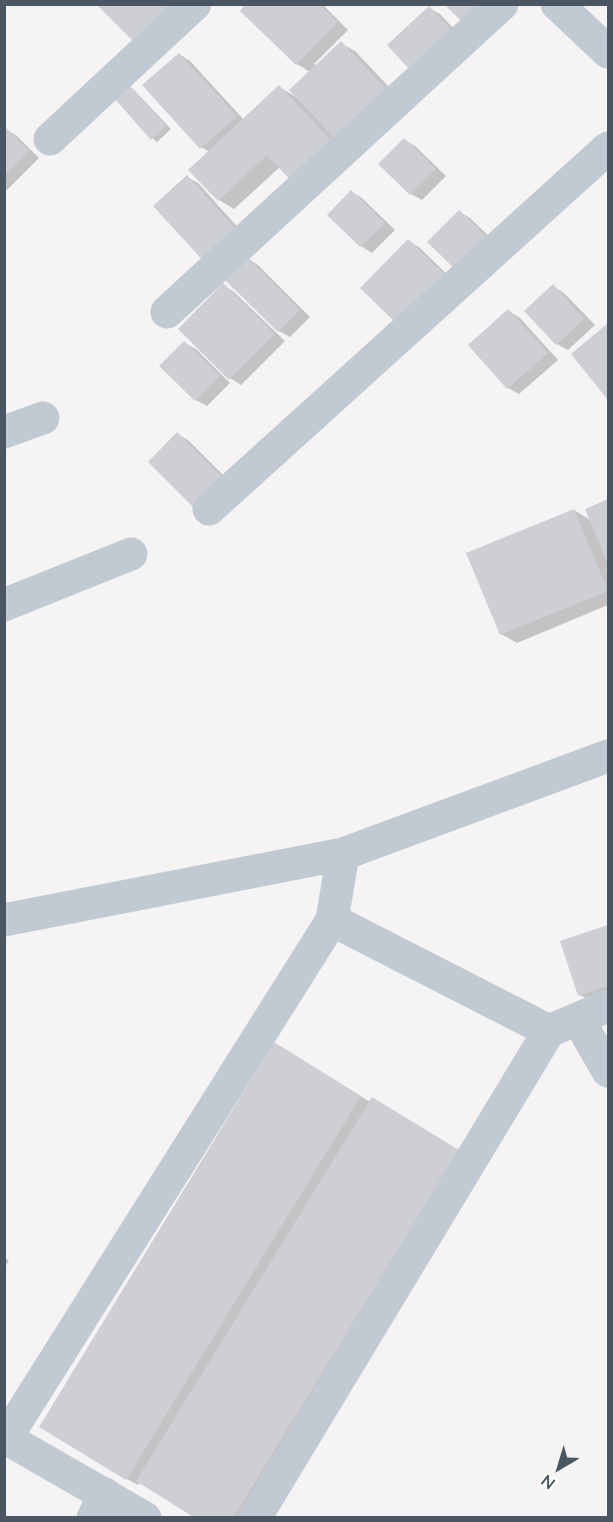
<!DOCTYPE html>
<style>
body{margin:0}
#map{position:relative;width:613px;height:1522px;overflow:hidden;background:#f5f3f3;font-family:Lato,sans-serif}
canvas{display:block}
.frame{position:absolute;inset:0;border:6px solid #4a5661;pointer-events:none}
.north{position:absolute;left:529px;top:1438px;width:60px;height:60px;-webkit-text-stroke:4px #fff;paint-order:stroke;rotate:218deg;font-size:16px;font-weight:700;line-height:24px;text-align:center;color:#4a5661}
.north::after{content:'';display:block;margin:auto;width:21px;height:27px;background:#4a5661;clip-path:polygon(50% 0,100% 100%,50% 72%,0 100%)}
</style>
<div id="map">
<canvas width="613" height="1522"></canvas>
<div class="frame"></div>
<div class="north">N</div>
</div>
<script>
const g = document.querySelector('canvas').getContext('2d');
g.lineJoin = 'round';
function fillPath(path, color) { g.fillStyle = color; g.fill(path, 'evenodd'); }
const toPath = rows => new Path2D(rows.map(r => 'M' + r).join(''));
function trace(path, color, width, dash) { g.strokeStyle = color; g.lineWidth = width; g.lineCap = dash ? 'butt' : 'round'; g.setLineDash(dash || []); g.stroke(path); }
const shadow = toPath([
 [249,4,322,4,348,30,314,64,316,66,341,43,356,52,405,104,280,167,234,209,219,200,210,152,201,147,179,54,190,61,244,120,279,87,298,98,310,72,297,64,242,11],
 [429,8,440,14,465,41,425,78],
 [130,88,135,91,171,129,157,142,152,138],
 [6,129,17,136,39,158,7,190,4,189,4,131],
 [404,140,415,146,446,176,422,200,411,194],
 [187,177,198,183,252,243,220,272],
 [351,192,362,198,395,230,372,253,361,246,329,215],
 [459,212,470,218,498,245,468,275],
 [408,241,419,247,458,285,411,332],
 [247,258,258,265,310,317,290,337,279,331,227,279],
 [223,285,234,292,285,341,241,385,230,378],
 [553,286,564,293,595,325,568,350,557,344],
 [509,311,520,318,558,360,519,394,508,388],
 [608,325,608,398,573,354],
 [185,343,196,349,230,383,207,406,196,400],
 [177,434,188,440,232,484,150,462],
 [608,500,608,605,517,643,501,634,574,510,592,521,587,509],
 [608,927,608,995,591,1001,580,995,562,942],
 [286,1050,370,1102,469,1157,248,1518,198,1518,140,1482,138,1485,127,1479],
 [4,1257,9,1261,4,1267]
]);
const building = toPath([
 [100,4,166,4,175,14,140,48,98,6],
 [246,4,319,4,338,22,296,65,240,11],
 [444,4,481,4,463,23],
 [429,6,455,34,413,73,387,45],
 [341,41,391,94,339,143,289,90],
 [179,53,237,116,200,149,142,85],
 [279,85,337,147,296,186,267,155,218,201,188,170],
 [130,86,166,126,151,140,115,99],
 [4,126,29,151,4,176],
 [404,138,436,169,410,195,378,164],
 [187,175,242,236,208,266,153,206],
 [351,190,385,223,360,247,327,215],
 [459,210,488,238,456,270,427,242],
 [408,239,448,278,400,327,360,288],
 [247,257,300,310,278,332,224,279],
 [223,283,275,334,229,380,178,329],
 [553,284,584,319,556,345,524,311],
 [508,309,548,353,507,389,468,345],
 [608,323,608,400,571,354],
 [184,341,220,376,195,401,159,366],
 [177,432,222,477,193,507,148,462],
 [608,499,608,564,585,509],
 [574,509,608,591,500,635,466,553],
 [608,925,608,986,578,996,560,941],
 [274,1042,361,1096,126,1480,39,1427],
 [372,1097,459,1150,233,1518,195,1518,136,1481]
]);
const minor = toPath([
 [50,139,195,4],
 [167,312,502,4],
 [4,432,43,418],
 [209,509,608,148],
 [4,605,131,554],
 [608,756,343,854,332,920,549,1031,608,1006],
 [4,920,343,854],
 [578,1019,608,1071],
 [6,1438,332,920],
 [93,1518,105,1494],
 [255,1518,549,1031]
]);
const tertiary = toPath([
 [557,4,608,52],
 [4,1437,145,1518]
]);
fillPath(shadow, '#0003');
fillPath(building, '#cdcfd5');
trace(minor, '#c1cad2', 33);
trace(tertiary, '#c1cad2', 33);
</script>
